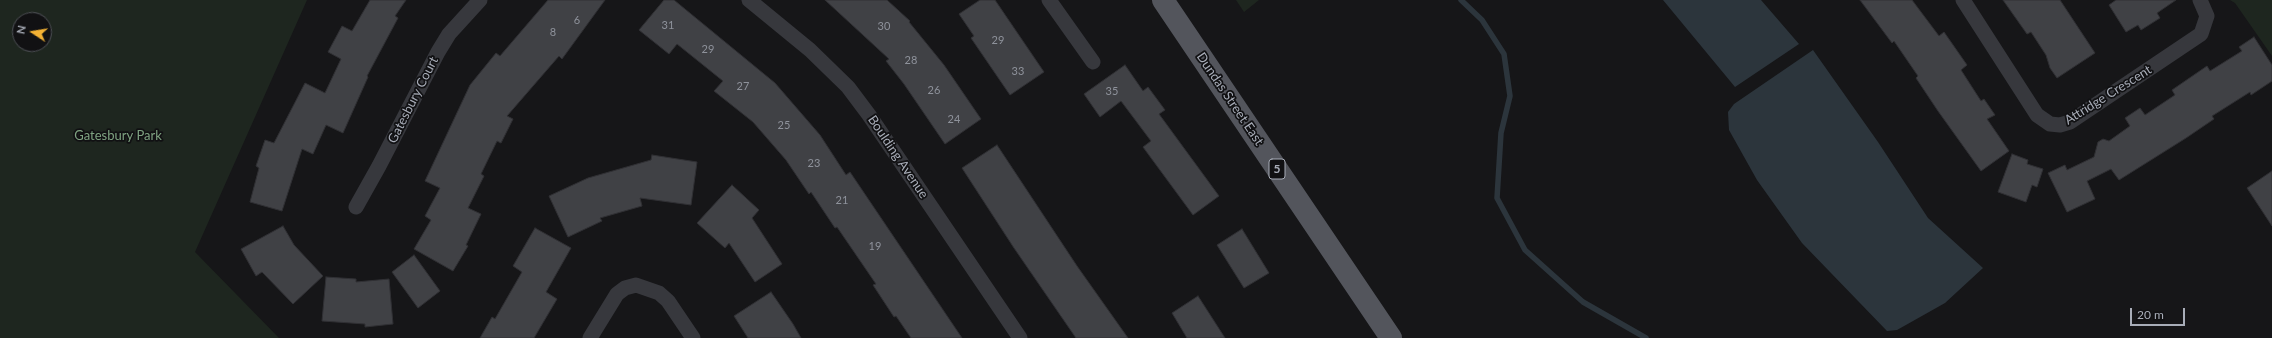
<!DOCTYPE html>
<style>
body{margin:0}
#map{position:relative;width:2272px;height:338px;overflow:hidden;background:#161618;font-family:Lato,sans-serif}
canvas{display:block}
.north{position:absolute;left:12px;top:12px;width:40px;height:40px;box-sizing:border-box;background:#111113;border:1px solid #4d4f55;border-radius:50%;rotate:282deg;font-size:11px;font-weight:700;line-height:16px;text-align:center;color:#a8adb8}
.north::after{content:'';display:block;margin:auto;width:14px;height:18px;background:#f2b134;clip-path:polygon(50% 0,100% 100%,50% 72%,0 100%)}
.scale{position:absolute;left:2130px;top:308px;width:55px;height:18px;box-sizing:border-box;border:2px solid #a8adb8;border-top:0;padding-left:5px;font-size:12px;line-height:14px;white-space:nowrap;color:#a8adb8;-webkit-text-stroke:3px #111113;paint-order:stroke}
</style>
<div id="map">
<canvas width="2272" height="338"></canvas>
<div class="north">N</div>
<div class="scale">20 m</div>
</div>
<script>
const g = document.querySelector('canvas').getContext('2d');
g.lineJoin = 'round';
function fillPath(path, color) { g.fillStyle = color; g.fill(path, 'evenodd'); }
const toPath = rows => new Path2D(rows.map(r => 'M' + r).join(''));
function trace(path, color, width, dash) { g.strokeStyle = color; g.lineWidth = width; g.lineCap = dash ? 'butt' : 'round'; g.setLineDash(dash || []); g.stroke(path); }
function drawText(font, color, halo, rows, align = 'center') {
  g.font = font + ' Lato,sans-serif'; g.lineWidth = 3.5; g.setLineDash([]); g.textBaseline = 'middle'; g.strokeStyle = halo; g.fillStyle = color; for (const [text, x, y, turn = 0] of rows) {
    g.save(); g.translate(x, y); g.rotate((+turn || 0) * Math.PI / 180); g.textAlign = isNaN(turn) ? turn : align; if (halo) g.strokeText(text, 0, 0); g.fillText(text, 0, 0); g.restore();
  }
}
const green = toPath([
 [0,0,307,0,195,252,279,338,0,338],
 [20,20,44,20,44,44,20,44],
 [1236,0,1259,0,1244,12],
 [2230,0,2272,0,2272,56,2235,3]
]);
const water = toPath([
 [1663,0,1761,0,1799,44,1735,87],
 [1813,50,1878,142,1928,218,1983,268,1945,303,1897,330,1887,331,1802,243,1757,180,1729,130,1728,112,1734,104]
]);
const stream = toPath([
 [1461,0,1482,20,1504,54,1510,96,1501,133,1497,198,1525,250,1583,302,1646,338]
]);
const building = toPath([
 [370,0,406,0,395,16,398,18,367,76,368,77,343,133,326,125,313,154,302,149,282,211,250,202,259,168,256,166,265,140,274,143,305,83,325,93,341,59,328,52,342,26,352,31,370,0],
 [548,0,605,0,562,59,559,56,507,116,513,119,501,143,497,141,481,174,484,176,468,208,481,214,466,245,468,246,453,271,414,249,431,220,425,216,440,188,425,181,470,85,496,53,500,56,548,0],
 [664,0,674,0,775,83,820,135,846,175,850,172,962,338,911,338,896,316,894,317,873,285,876,284,837,227,835,228,811,192,809,194,786,160,753,122,714,91,723,81,677,44,669,54,639,30,664,0],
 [825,0,887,0,910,21,909,22,944,65,981,119,945,144,904,84,886,61,889,59,825,0],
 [980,0,995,0,1044,72,1010,95,971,38,974,36,959,14,980,0],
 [1860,0,1912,0,1939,36,1944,32,1967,65,1961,70,1981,101,1984,99,1995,115,1987,119,2009,151,1981,171,1938,111,1916,78,1918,76,1894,41,1892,43,1860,0],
 [2003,0,2060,0,2095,53,2057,78,2050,68,2046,55,2031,32,2027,34,2003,0],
 [2116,0,2176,0,2157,13,2160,18,2141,30,2138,25,2126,32,2109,5,2116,0],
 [2254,37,2272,65,2272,81,2251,95,2250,92,2212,116,2214,119,2186,138,2119,180,2111,169,2087,181,2095,199,2067,212,2048,173,2065,165,2067,170,2094,157,2098,142,2103,139,2109,141,2130,126,2125,118,2140,108,2145,115,2175,95,2172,90,2207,66,2210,71,2242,51,2239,47,2254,37],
 [1125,65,1143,91,1148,87,1165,110,1159,114,1219,196,1193,215,1143,147,1151,141,1121,101,1100,117,1084,94,1125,65],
 [997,145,1077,266,1128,338,1076,338,1014,248,962,168,997,145],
 [2012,154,2028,160,2027,164,2043,169,2037,187,2032,185,2026,202,1998,192,2012,154],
 [652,155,697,162,691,205,640,198,642,206,600,218,602,221,568,237,549,196,588,178,651,160,652,155],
 [2272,171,2272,226,2247,188,2272,171],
 [732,185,759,210,752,218,782,264,755,282,729,243,725,248,697,223,732,185],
 [283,226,294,245,323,276,293,304,262,272,256,276,241,249,283,226],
 [535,228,571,248,546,292,557,299,534,338,480,338,492,317,495,319,522,272,513,266,535,228],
 [1242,229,1269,273,1244,288,1217,245,1242,229],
 [414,255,440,291,418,308,392,272,414,255],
 [326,277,356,279,356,282,389,279,393,324,365,327,365,324,322,321,326,277],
 [771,292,793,324,801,338,748,338,734,316,771,292],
 [1198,296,1225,338,1187,338,1172,313,1198,296]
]);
const street = toPath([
 [749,0,810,50,848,87,869,115,1020,338],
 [1049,0,1093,62],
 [1963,0,2037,115,2050,124,2060,125,2070,122,2201,34,2207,16,2200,0],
 [356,207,379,166,438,52,449,34,480,0],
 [590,338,617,294,625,288,636,285,659,293,668,301,693,338]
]);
const primary = toPath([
 [1163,0,1391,338]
]);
const numberNames = [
 ["6",577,20],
 ["31",668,25],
 ["30",884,26],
 ["8",553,32],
 ["29",998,40],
 ["29",708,49],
 ["28",911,60],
 ["33",1018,71],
 ["27",743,86],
 ["26",934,90],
 ["35",1112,91],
 ["24",954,119],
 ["25",784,125],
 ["23",814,163],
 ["21",842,200],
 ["19",875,246]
];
const shields = [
 [1277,169,16]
];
const shieldNames = [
 ["5",1277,169]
];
const streetNames = [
 ["Attridge Crescent",2108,95,-32],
 ["Dundas Street East",1230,99,56],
 ["Gatesbury Court",413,100,-63],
 ["Boulding Avenue",898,157,56]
];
const parkNames = [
 ["Gatesbury Park",118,136]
];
fillPath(green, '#1e261f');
fillPath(water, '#2c353c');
trace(stream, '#2c353c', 5.5);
fillPath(building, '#404145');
trace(building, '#303034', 1);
trace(street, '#37383d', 15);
trace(primary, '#53555c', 22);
drawText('11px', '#8e929b', null, numberNames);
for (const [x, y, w] of shields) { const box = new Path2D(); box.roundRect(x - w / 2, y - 10, w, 20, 3); g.fillStyle = '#111113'; g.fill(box); trace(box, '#a8adb8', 1); }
drawText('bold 12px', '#a8adb8', null, shieldNames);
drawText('13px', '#a8adb8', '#111113', streetNames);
drawText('13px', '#7fa381', '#111113', parkNames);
</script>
